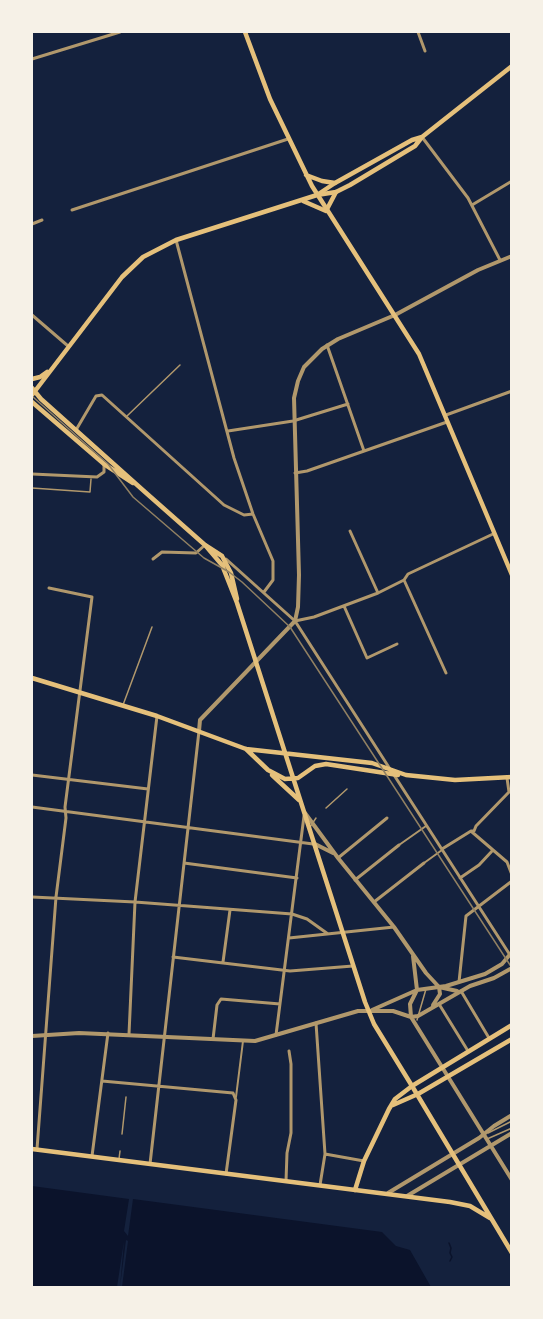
<!DOCTYPE html>
<style>
body{margin:0}
#map{position:relative;width:543px;height:1319px;overflow:hidden;background:#14213d;font-family:Spectral,serif}
canvas{display:block}
.frame{position:absolute;inset:0;border:33px solid #f6f1e7;pointer-events:none}
</style>
<div id="map">
<canvas width="543" height="1319"></canvas>
<div class="frame"></div>
</div>
<script>
const g = document.querySelector('canvas').getContext('2d');
g.lineJoin = 'round';
function fillPath(path, color) { g.fillStyle = color; g.fill(path, 'evenodd'); }
const toPath = rows => new Path2D(rows.map(r => 'M' + r).join(''));
function trace(path, color, width, dash) { g.strokeStyle = color; g.lineWidth = width; g.lineCap = dash ? 'butt' : 'round'; g.setLineDash(dash || []); g.stroke(path); }
const water = toPath([
 [32,1186,129,1199,124,1231,128,1236,133,1199,382,1232,396,1246,410,1250,431,1287,122,1287,128,1241,126,1240,120,1287,124,1241,117,1287,32,1287]
]);
const stream = toPath([
 [449,1243,451,1248,450,1253,452,1257,450,1261]
]);
const service = toPath([
 [127,416,180,365],
 [32,488,90,492,91,479],
 [123,705,152,627],
 [326,808,347,789],
 [310,827,316,818],
 [417,1020,426,989],
 [488,1133,512,1121],
 [122,1134,126,1097],
 [487,1139,512,1128],
 [119,1159,120,1151]
]);
const pedestrian = toPath([
 [399,845,426,826],
 [424,863,442,850],
 [236,1097,243,1041]
]);
const minor = toPath([
 [418,32,425,51],
 [32,59,120,32],
 [422,137,468,198,500,260],
 [472,205,512,181],
 [72,210,288,139],
 [32,224,42,220],
 [176,240,234,458,253,514,273,561,273,580,264,592],
 [32,315,68,346],
 [327,345,364,451],
 [446,415,512,391],
 [76,430,96,396,102,395,224,505,244,515,253,514],
 [228,431,293,421,348,404],
 [295,473,307,471,447,422],
 [32,474,97,477,104,472,104,464],
 [350,531,378,593],
 [153,559,162,552,196,553,205,545],
 [226,559,295,621,390,769],
 [404,580,446,673],
 [344,606,367,658,397,644],
 [295,621,314,617,378,593,404,580,408,574,493,534],
 [32,775,148,789],
 [394,775,510,955],
 [32,807,313,844],
 [472,832,507,862,512,875],
 [442,849,471,831,474,831,476,826,509,792,507,778],
 [338,858,387,818],
 [184,863,297,878],
 [460,878,479,865,493,850],
 [355,880,399,845],
 [32,897,135,902,292,914,307,919,328,934],
 [374,902,424,863],
 [289,938,394,927],
 [173,957,290,971,353,966],
 [223,962,230,910],
 [459,982,466,916,512,881],
 [461,991,489,1038],
 [439,1004,468,1051],
 [316,1023,325,1154,320,1185],
 [129,1034,135,902,157,716],
 [276,1035,304,816],
 [213,1039,217,1005,221,999,280,1004],
 [102,1081,233,1093,236,1100,226,1174],
 [37,1149,56,897,66,818,65,807,92,597,49,588],
 [325,1154,364,1161],
 [92,1156,108,1033],
 [150,1164,199,731],
 [286,1181,287,1153,291,1133,291,1064,289,1051]
]);
const tertiary = toPath([
 [199,731,200,720,295,621,298,607,299,575,294,398,298,381,304,367,322,349,338,339,395,315,478,270,512,256],
 [305,813,338,858,394,927,426,973,439,987,457,991],
 [315,844,333,853],
 [413,956,417,990],
 [417,990,410,1004,411,1017,512,1180],
 [433,1005,440,994,439,987],
 [372,1010,417,990,446,986,485,974,502,964,512,952],
 [32,1036,79,1033,255,1041,358,1011,393,1011,411,1017,418,1016,470,986,494,978,512,968],
 [388,1193,479,1138,494,1126,512,1115],
 [407,1196,512,1133]
]);
const secondary = toPath([
 [303,201,326,211,336,192],
 [32,379,40,377,47,372],
 [32,388,41,399,145,492,205,545,222,556,231,573,237,599],
 [32,395,122,277,143,257,176,240,317,195,335,183],
 [32,402,104,464,133,483],
 [205,545,222,565,237,603,365,1002,374,1024,412,1086,395,1099,389,1109,364,1161,355,1190],
 [32,678,157,716,246,749,372,763,406,775,455,780,512,777],
 [246,749,268,770,285,779,298,778,315,766,326,764,398,775],
 [272,775,299,800],
 [393,1105,418,1094]
]);
const primary = toPath([
 [245,32,270,99,312,186,419,354,512,575],
 [306,175,322,181,335,183,412,140,422,137],
 [317,195,336,192,350,185,415,146,422,137,512,66],
 [512,1025,412,1086,512,1253],
 [418,1094,512,1039],
 [32,1149,450,1202,470,1206,490,1218]
]);
const tram = toPath([
 [32,396,108,464,133,497,204,558,229,572,242,582,290,627,512,968]
]);
fillPath(water, '#0b132b');
trace(stream, '#0b132b', 1.5);
trace(service, '#b1986c', 1.5);
trace(pedestrian, '#b1986c', 2);
trace(minor, '#b1986c', 3);
trace(tertiary, '#b1986c', 4);
trace(secondary, '#e5c07b', 4.5);
trace(primary, '#e5c07b', 4.5);
trace(tram, '#918062', 1.5);
</script>
